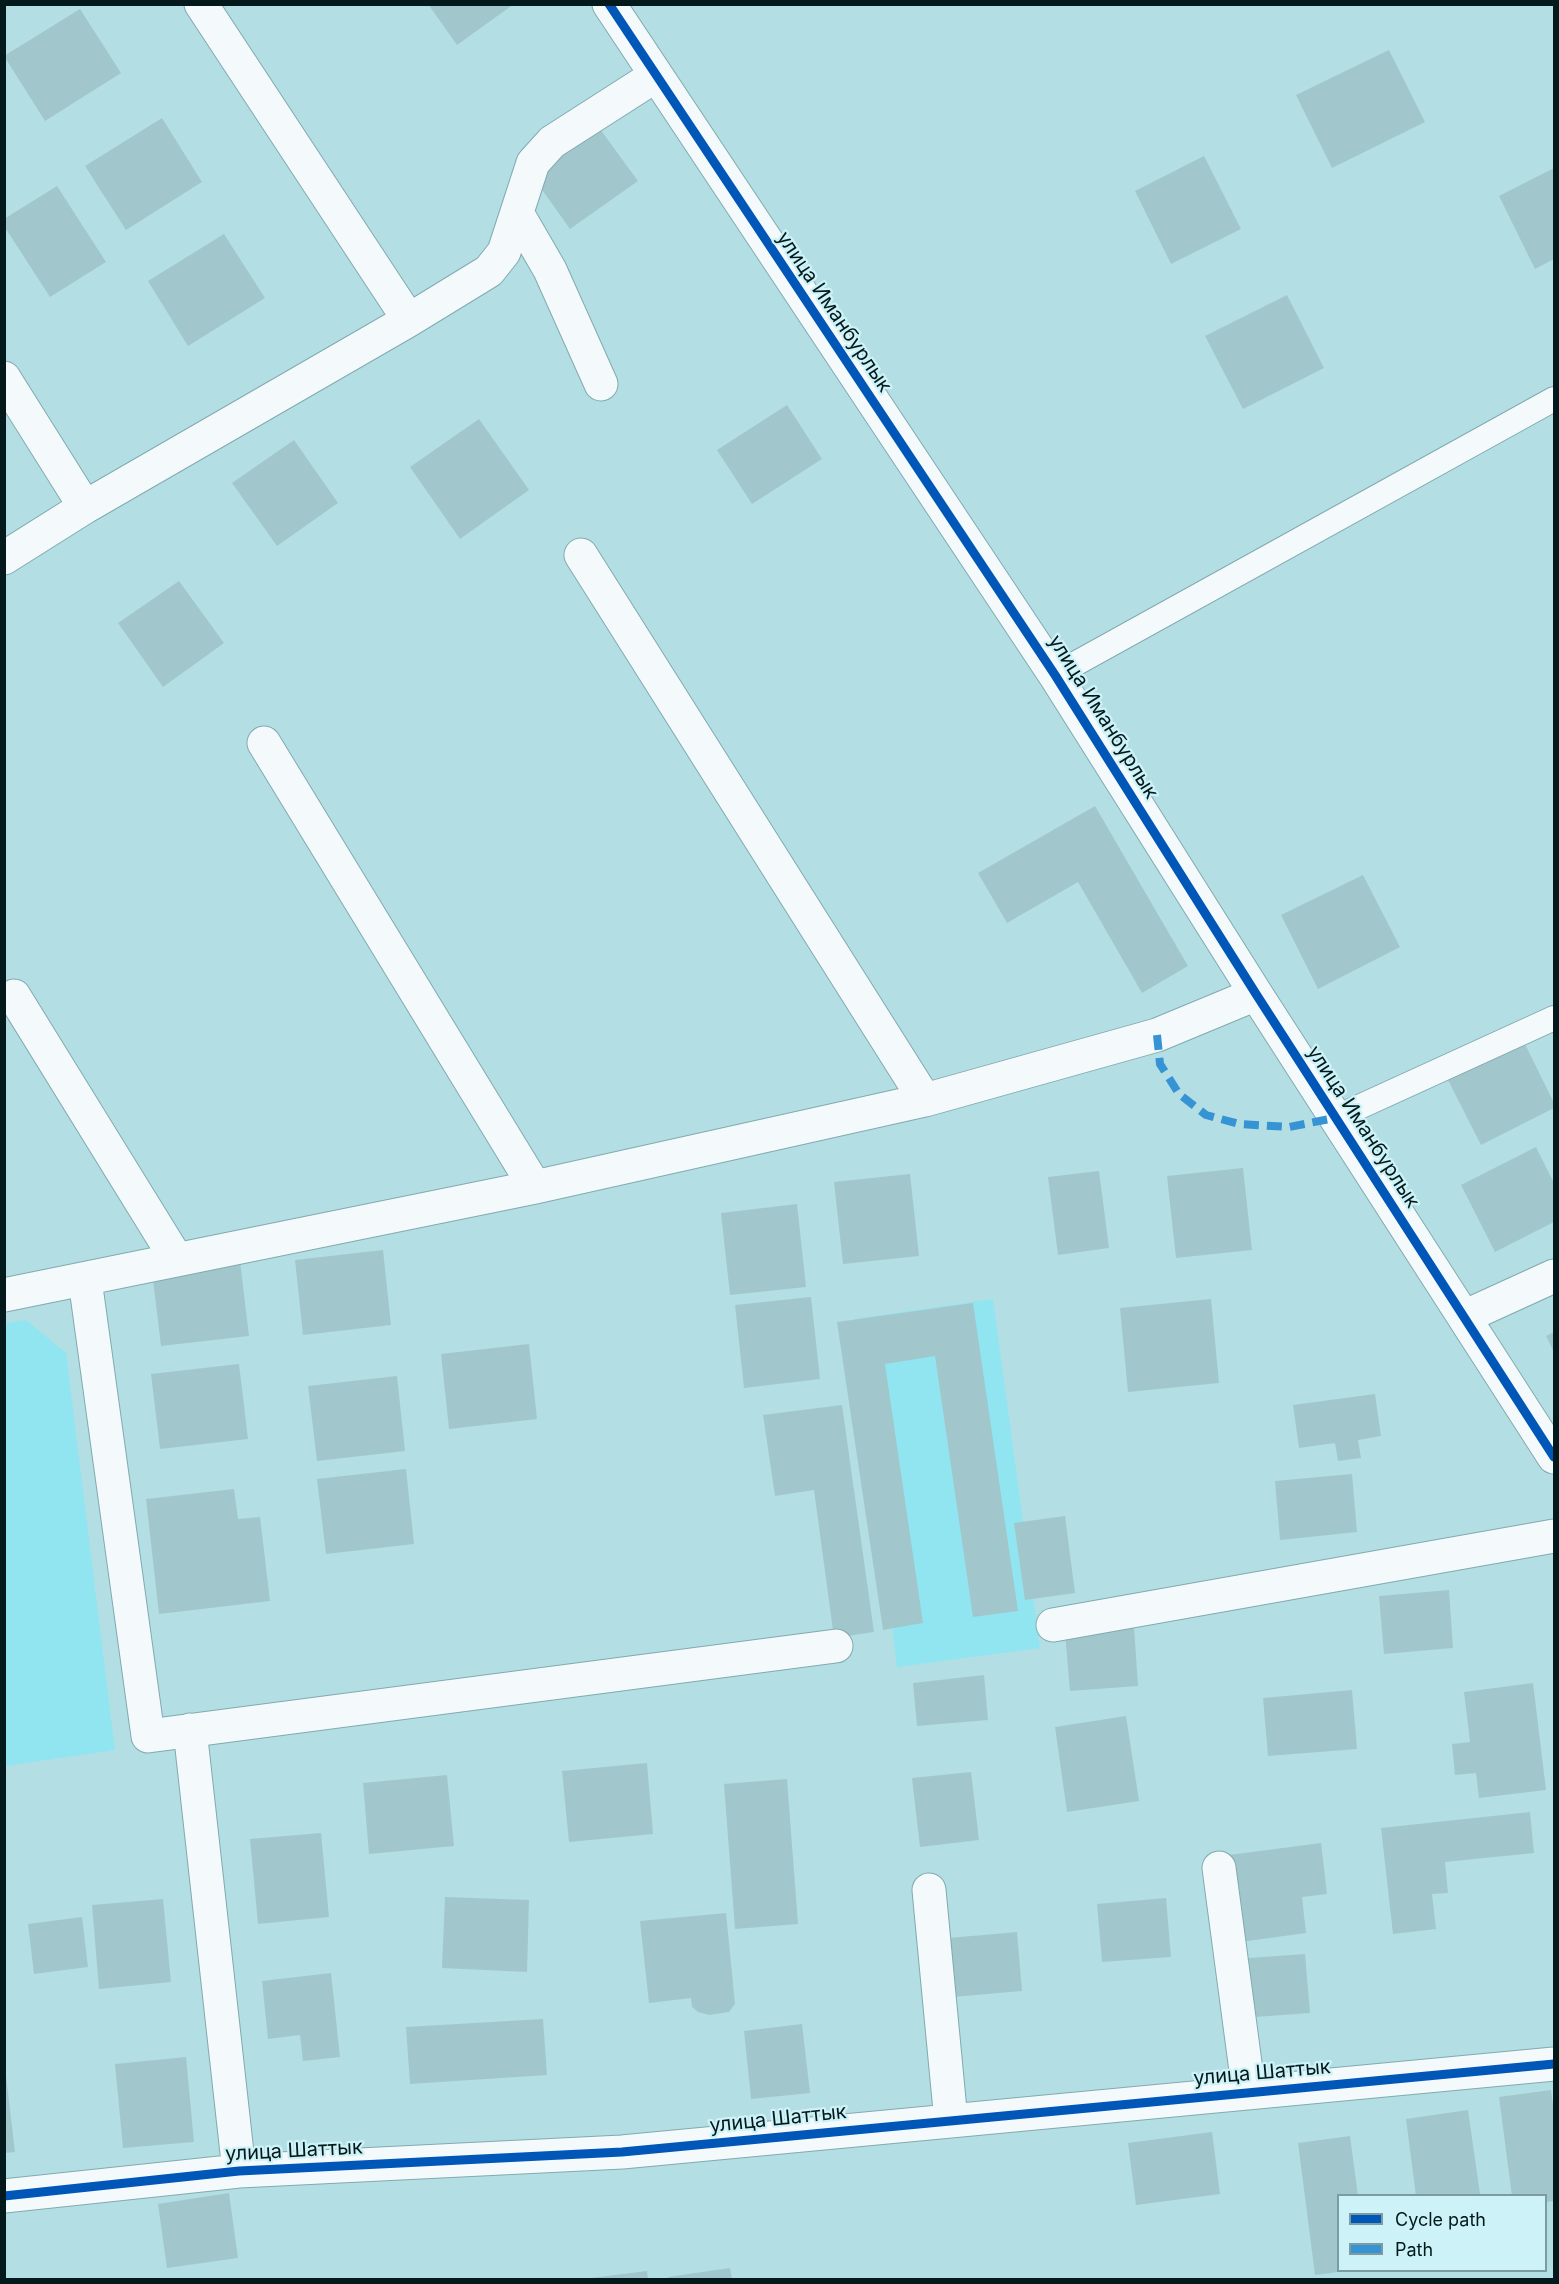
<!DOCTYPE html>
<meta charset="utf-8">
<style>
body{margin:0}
#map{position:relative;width:1559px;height:2284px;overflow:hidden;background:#b3dee4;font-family:Inter,sans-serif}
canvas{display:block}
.frame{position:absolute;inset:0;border:6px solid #03191c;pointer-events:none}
.legend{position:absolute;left:1337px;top:2194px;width:210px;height:78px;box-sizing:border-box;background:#cdf3f8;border:2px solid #7c9ca0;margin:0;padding:8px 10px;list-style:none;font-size:18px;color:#03191c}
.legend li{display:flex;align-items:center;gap:12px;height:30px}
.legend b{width:30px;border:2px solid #7c9ca0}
</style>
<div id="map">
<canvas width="1559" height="2284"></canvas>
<div class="frame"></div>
<ul class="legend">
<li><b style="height:8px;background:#0057b8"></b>Cycle path</li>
<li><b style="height:8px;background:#3693d4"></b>Path</li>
</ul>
</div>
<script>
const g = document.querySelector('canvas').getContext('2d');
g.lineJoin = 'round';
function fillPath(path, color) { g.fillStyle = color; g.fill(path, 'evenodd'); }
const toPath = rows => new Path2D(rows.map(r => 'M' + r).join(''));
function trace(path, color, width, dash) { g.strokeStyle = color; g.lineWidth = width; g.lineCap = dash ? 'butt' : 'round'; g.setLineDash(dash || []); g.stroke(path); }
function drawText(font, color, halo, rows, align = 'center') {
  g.font = font + ' Inter,sans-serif'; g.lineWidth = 4.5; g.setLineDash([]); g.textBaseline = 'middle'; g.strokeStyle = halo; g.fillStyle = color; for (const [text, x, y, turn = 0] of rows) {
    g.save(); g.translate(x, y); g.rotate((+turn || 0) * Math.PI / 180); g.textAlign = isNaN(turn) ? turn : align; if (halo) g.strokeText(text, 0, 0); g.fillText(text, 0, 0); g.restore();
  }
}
const built = toPath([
 [993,1299,1040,1648,897,1667,854,1319],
 [26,1320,66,1353,115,1750,5,1766,4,1324]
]);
const building = toPath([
 [428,4,514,4,457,45],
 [80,9,121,73,45,121,4,56],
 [1389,50,1425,122,1332,168,1296,95],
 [162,118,202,182,126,230,85,166],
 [600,129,638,181,570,229,533,177],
 [1204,156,1241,229,1171,264,1135,191],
 [1554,168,1554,259,1535,269,1499,196],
 [57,186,106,262,50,297,4,226,4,219],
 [224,234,265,298,188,346,148,281],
 [1287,295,1324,368,1243,409,1205,336],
 [787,405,822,459,752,504,717,450],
 [479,419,529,490,460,539,410,467],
 [294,440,338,503,277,546,232,483],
 [179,581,224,643,163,687,118,623],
 [1095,806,1188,966,1142,993,1078,882,1007,923,978,873],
 [1363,875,1400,947,1318,989,1281,915],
 [1523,1040,1554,1103,1554,1108,1481,1145,1447,1078],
 [1536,1147,1554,1183,1554,1222,1495,1252,1461,1185],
 [1243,1168,1252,1250,1176,1258,1167,1176],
 [1099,1171,1109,1248,1058,1255,1048,1177],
 [910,1174,919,1256,843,1264,834,1182],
 [797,1204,806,1287,730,1295,721,1213],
 [383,1250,391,1325,303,1335,295,1260],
 [240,1261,249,1336,161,1346,152,1271],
 [811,1297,820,1379,744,1388,735,1305],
 [1211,1299,1219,1383,1128,1392,1120,1308],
 [973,1303,1018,1611,973,1617,935,1356,885,1364,923,1623,883,1630,837,1322],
 [1554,1332,1554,1352,1546,1336],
 [529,1344,537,1419,449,1429,441,1354],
 [239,1364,248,1439,160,1449,151,1374],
 [397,1376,405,1451,317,1461,308,1386],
 [1375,1394,1381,1436,1358,1440,1361,1458,1338,1461,1335,1443,1299,1448,1293,1405],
 [842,1405,874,1632,834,1638,814,1490,775,1496,763,1415],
 [406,1469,414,1544,326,1554,317,1479],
 [1352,1474,1357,1532,1280,1540,1275,1481],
 [234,1489,238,1519,260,1517,270,1601,159,1614,146,1499],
 [1065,1516,1075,1593,1025,1600,1014,1523],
 [1449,1590,1453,1648,1384,1654,1379,1596],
 [1134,1627,1138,1686,1070,1691,1065,1633],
 [984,1675,988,1720,917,1726,913,1683],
 [1533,1683,1546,1790,1479,1798,1476,1773,1455,1775,1452,1744,1470,1742,1464,1692],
 [1352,1690,1357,1749,1268,1756,1263,1698],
 [1126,1716,1139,1801,1067,1812,1055,1727],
 [647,1763,653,1834,569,1842,562,1771],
 [971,1772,979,1840,920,1847,912,1778],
 [447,1775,454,1846,369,1854,363,1783],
 [787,1779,798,1924,735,1929,724,1784],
 [1530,1812,1534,1853,1445,1862,1448,1893,1432,1894,1436,1929,1393,1934,1381,1828],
 [321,1833,329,1917,258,1924,250,1839],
 [1321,1843,1327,1894,1302,1897,1306,1933,1240,1942,1229,1855],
 [445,1897,529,1900,527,1972,442,1968],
 [1166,1898,1171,1957,1102,1962,1097,1904],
 [163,1899,171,1982,99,1989,92,1905],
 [726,1913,735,2004,729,2012,709,2015,698,2012,692,2007,691,1998,649,2003,640,1921],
 [82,1917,88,1967,34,1974,28,1924],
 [1017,1932,1022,1991,953,1997,949,1938],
 [1305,1954,1310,2013,1241,2018,1236,1959],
 [331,1973,340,2057,303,2061,300,2035,268,2039,262,1981],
 [543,2019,547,2075,410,2084,406,2027],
 [802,2024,810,2093,751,2099,744,2031],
 [186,2057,194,2142,123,2148,115,2064],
 [4,2059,15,2152,4,2153],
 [1551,2090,1554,2113,1554,2201,1546,2202,1546,2196,1512,2196,1499,2097],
 [1468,2110,1480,2194,1416,2196,1406,2119],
 [1212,2132,1220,2194,1136,2205,1128,2143],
 [1350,2136,1358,2196,1338,2196,1338,2272,1315,2275,1298,2143],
 [229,2193,238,2258,167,2268,158,2204],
 [730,2268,732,2280,669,2280,668,2277],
 [647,2271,648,2280,591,2280,591,2278]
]);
const service = toPath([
 [1055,675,1554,399],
 [1335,1118,1554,1018]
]);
const minor = toPath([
 [201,4,409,320],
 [609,4,1055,675,1256,994,1554,1457],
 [517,213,550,270,601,384],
 [4,378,85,507],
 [581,555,925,1100],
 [4,558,85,507,409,320,489,271,504,252,533,163,552,142,655,76],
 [264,743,535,1187],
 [14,996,177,1260],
 [85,1280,148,1736,836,1646],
 [4,1295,535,1187,925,1100,1157,1035,1256,994],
 [1464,1317,1554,1276],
 [1053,1625,1554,1536],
 [190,1730,239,2171],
 [1219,1868,1249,2093],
 [929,1890,951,2121],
 [4,2196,239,2171,622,2152,1554,2064]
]);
const quiet = toPath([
 [1157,1035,1160,1064,1179,1094,1206,1115,1239,1124,1289,1127,1335,1118]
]);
const cycleway = toPath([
 [609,4,1055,675,1256,994,1554,1457],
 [4,2196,239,2171,622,2152,1554,2064]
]);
const streetNames = [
 ["улица Иманбурлык",834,312,56],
 ["улица Иманбурлык",1103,717,58],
 ["улица Иманбурлык",1363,1127,57],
 ["улица Шаттык",1262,2073,-5],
 ["улица Шаттык",778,2119,-6],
 ["улица Шаттык",294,2151,-3]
];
fillPath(built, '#91e5f1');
fillPath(building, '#a1c7cd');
trace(service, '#82aab0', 26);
trace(minor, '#82aab0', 35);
trace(service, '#f4fafb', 24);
trace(minor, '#f4fafb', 33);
trace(quiet, '#3693d4', 8, [15, 8]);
trace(cycleway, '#0057b8', 9);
drawText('20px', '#03191c', '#cdf3f8', streetNames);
</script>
